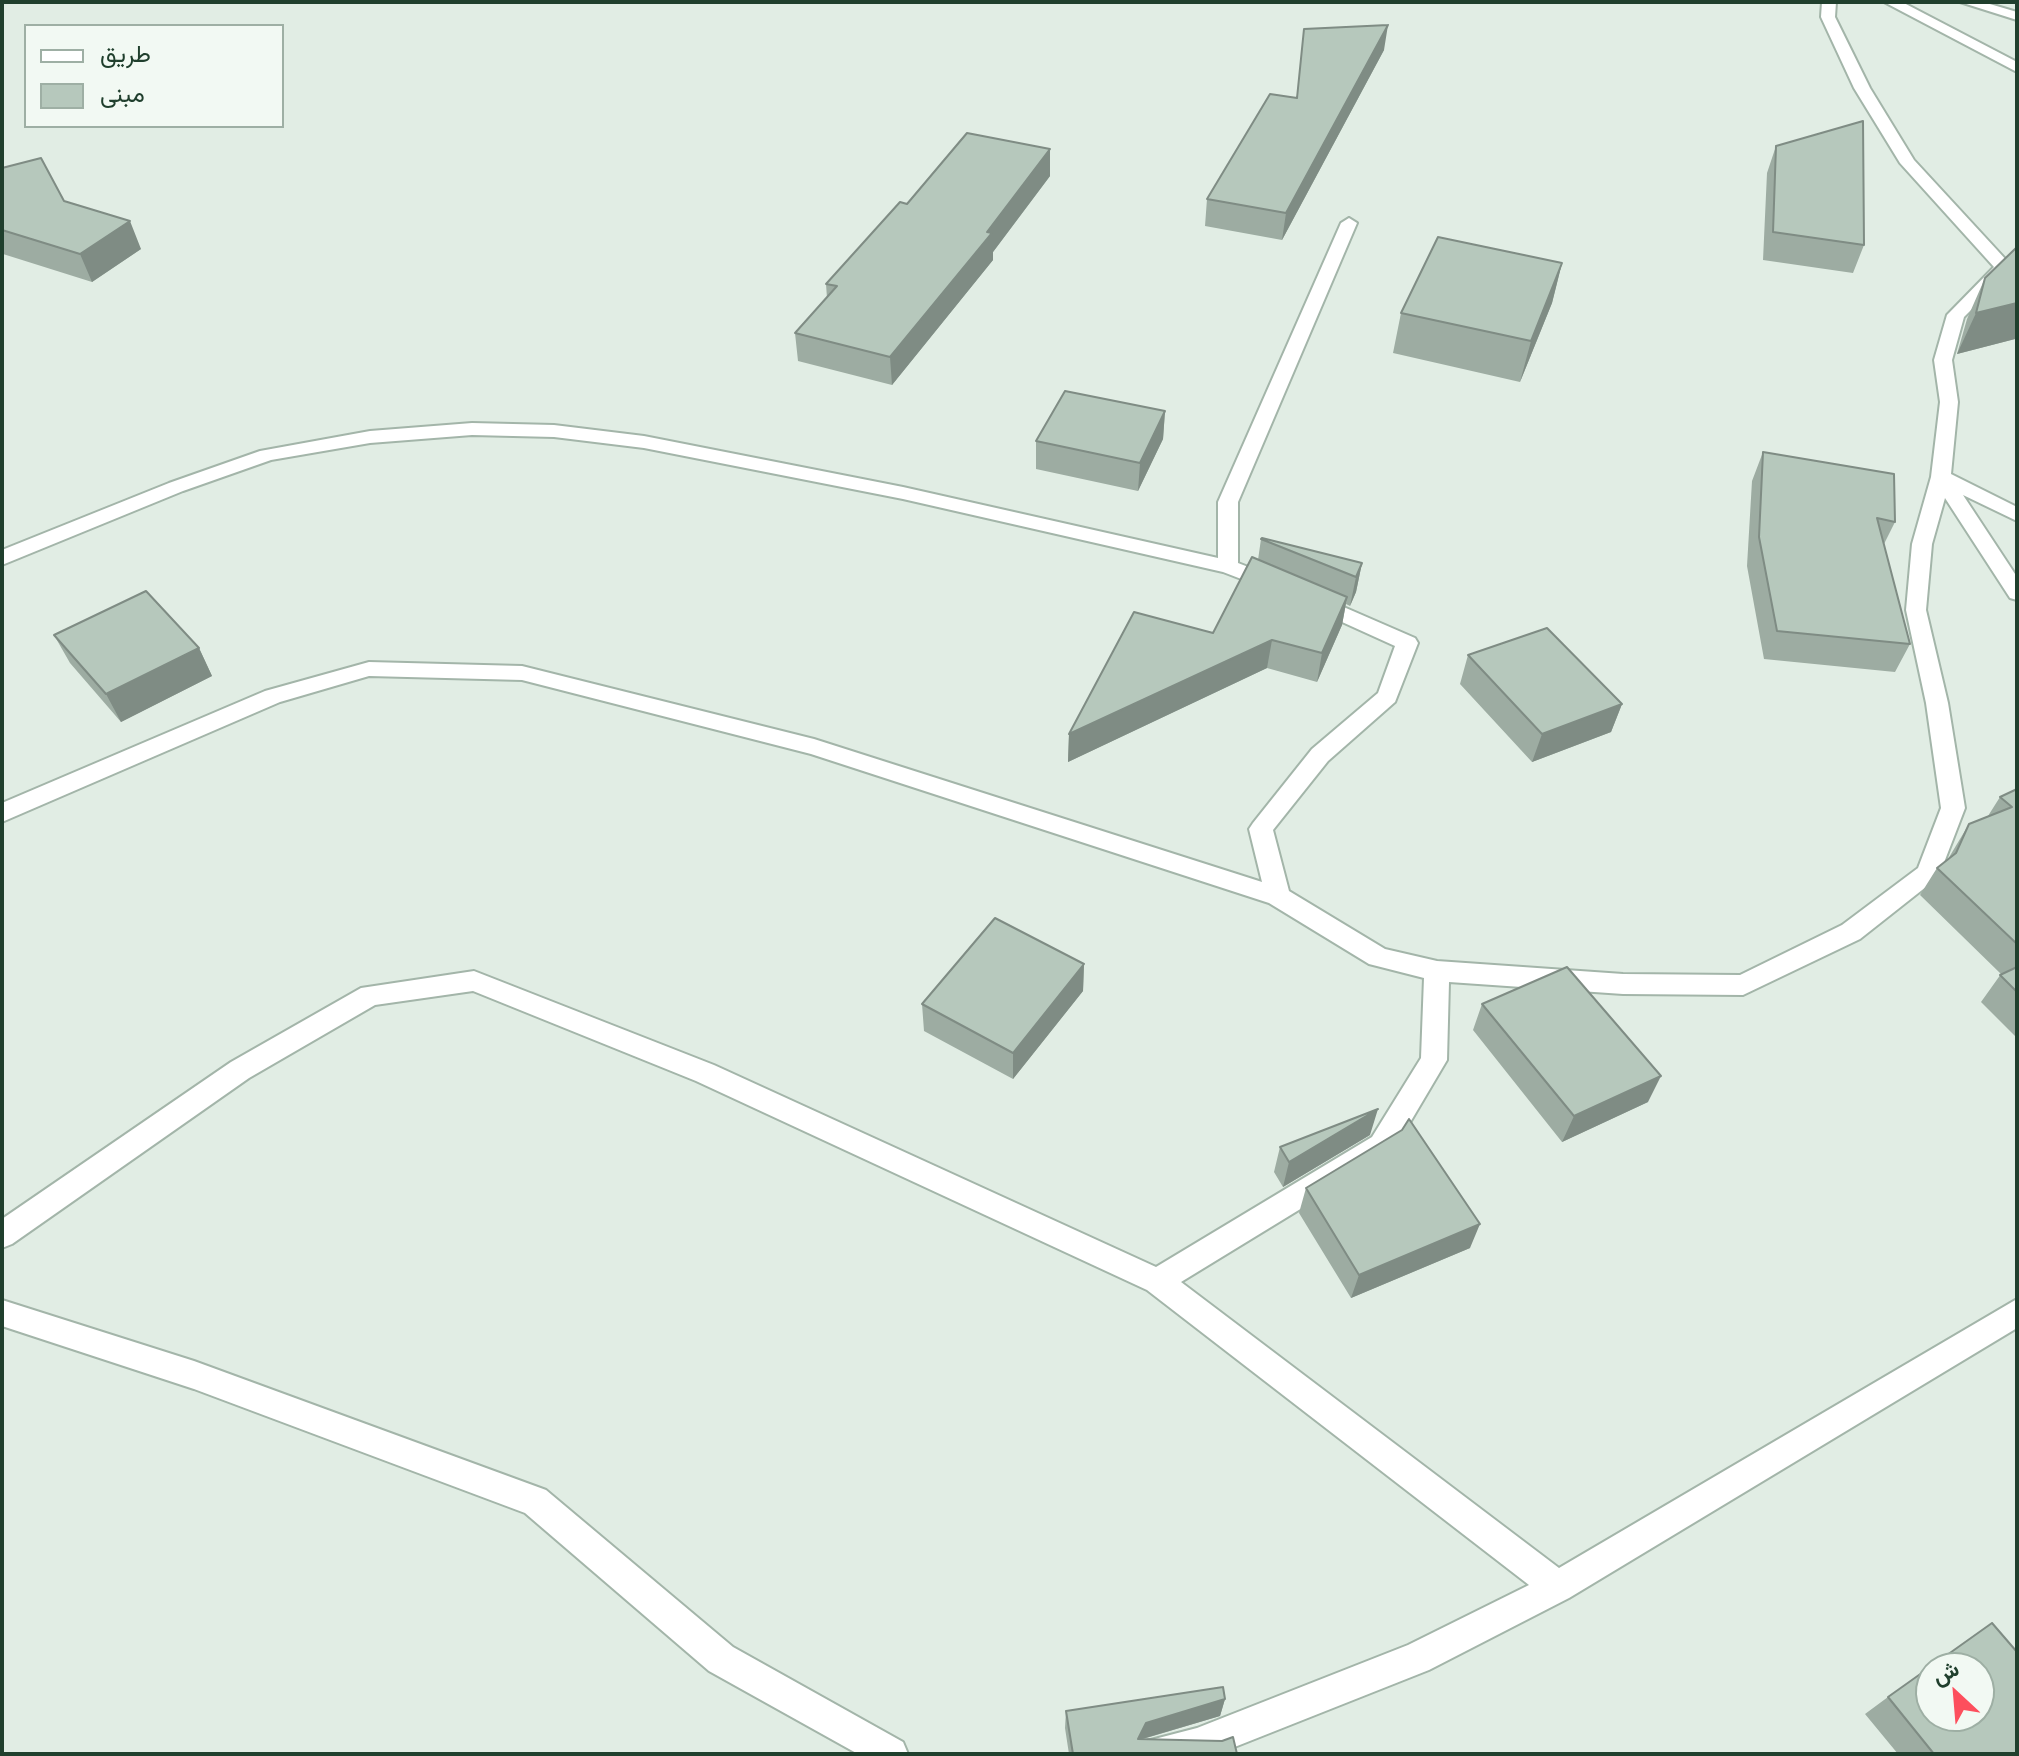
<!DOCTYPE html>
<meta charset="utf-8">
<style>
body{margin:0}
#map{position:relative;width:2019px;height:1756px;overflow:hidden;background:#e1ede4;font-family:"Golos Text",Vazirmatn,sans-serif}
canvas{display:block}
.frame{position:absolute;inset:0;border:4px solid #203f2d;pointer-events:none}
.legend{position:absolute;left:24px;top:24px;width:260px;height:104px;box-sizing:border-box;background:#f2f9f3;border:2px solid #9eafa4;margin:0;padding:10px 14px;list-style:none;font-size:24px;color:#203f2d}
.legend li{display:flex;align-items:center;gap:16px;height:40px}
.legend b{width:40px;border:2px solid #9eafa4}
.north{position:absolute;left:1915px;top:1652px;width:80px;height:80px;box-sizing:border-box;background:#f2f9f3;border:2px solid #9eafa4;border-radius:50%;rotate:334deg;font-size:22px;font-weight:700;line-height:32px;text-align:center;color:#203f2d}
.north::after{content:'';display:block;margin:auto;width:28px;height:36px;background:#fd4f5d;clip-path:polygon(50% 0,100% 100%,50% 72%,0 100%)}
</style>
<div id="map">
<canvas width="2019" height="1756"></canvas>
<div class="frame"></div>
<ul class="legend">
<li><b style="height:10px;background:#fff"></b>طريق</li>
<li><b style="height:22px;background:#b6c8bc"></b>مبنى</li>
</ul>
<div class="north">ش</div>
</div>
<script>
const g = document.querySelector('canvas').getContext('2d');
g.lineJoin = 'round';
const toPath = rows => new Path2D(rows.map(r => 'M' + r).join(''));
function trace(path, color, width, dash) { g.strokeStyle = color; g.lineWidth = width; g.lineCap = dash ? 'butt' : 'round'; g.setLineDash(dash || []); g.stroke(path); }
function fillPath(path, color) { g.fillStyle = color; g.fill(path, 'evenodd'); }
const street = toPath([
 [1822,2,1836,2,1835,17,1870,88,1914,160,2009,263,2017,266,2017,277,2007,274,1964,317,1952,360,1958,402,1951,474,2017,507,2017,521,1963,495,2017,577,2017,600,2010,598,1945,498,1932,544,1926,610,1948,703,1965,808,1940,873,1936,879,1860,939,1743,995,1623,994,1449,982,1447,1060,1392,1153,1181,1282,1559,1568,2017,1299,2017,1328,1569,1598,1429,1670,1217,1754,1138,1754,1143,1742,1197,1728,1408,1645,1529,1585,1147,1290,696,1081,473,991,375,1005,249,1078,12,1244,2,1248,2,1219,231,1062,361,988,474,971,714,1065,1156,1267,1372,1137,1421,1058,1424,978,1369,964,1269,903,811,754,522,680,369,676,280,702,2,822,2,803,265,691,369,662,522,666,814,739,1262,882,1249,829,1253,823,1312,749,1378,693,1395,646,1309,607,1306,602,1316,595,1415,638,1418,643,1395,702,1328,761,1273,830,1289,891,1385,949,1437,961,1623,974,1740,975,1842,925,1918,868,1941,808,1926,703,1906,610,1912,544,1931,477,1940,402,1934,360,1947,315,1994,267,1900,163,1854,88,1821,17,1822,2],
 [1884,2,1902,2,2017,62,2017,72,1884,2],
 [1960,2,1983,2,2017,12,2017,20,1960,2],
 [1349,218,1357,223,1238,502,1238,563,1282,580,1285,585,1275,592,1223,572,903,499,644,448,554,437,472,435,370,443,271,460,183,491,2,565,2,550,169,483,260,451,370,431,472,423,554,425,644,436,903,487,1218,558,1218,502,1341,223,1349,218],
 [2,1300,194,1361,546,1490,733,1647,903,1742,908,1754,858,1754,709,1671,525,1513,194,1389,2,1326,2,1300]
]);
const wall = toPath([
 [1304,29,1384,50,1282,240,1205,226,1207,199,1297,98],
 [1776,146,1864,245,1853,273,1763,260,1767,173],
 [1050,149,1050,176,993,252,993,260,892,385,798,361,795,333,827,298,826,284],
 [2,168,64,201,141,249,92,282,3,254],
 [2017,247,2017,340,2015,339,1957,354,1967,319,1985,278],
 [1562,263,1552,303,1520,382,1393,353,1401,313],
 [1165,411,1163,439,1138,491,1036,469,1036,441],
 [1763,452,1895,522,1884,544,1910,644,1895,672,1764,659,1747,566,1752,481],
 [1261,539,1362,563,1356,592,1350,606,1346,604,1342,625,1317,682,1267,668,1068,762,1069,734,1213,633,1258,560],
 [54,635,199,648,212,676,121,722,70,663],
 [1468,655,1622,704,1611,732,1532,762,1460,684],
 [2017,789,2017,1038,1981,1002,2001,974,1920,895,1937,868,1948,859,1969,824,1988,816,2000,797],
 [1084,964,1083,991,1013,1079,924,1031,922,1004],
 [1482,1004,1648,1102,1562,1142,1473,1030],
 [1370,1135,1283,1187,1274,1172,1280,1147],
 [1306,1188,1470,1248,1351,1298,1299,1213],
 [1888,1697,2017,1754,1898,1754,1865,1714],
 [1225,1699,1220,1716,1143,1739,1237,1754,1069,1754,1065,1728,1066,1711]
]);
const shadedWall = toPath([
 [1388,25,1384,50,1282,240,1286,213],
 [1050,149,1050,176,993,252,993,260,892,385,890,357],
 [130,221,141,249,92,282,80,254],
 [1562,263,1552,303,1520,382,1531,341],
 [2017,303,2017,336,2015,339,1957,354,1976,313],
 [1165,411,1163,439,1138,491,1140,463],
 [1362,563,1356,592,1350,606,1356,577],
 [1347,597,1342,625,1317,682,1322,653],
 [1272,640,1267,668,1068,762,1069,734],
 [199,648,212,676,121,722,106,694],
 [1622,704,1611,732,1532,762,1542,734],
 [1084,964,1083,991,1013,1079,1013,1053],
 [1661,1076,1648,1102,1562,1142,1574,1116],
 [1378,1109,1370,1135,1283,1187,1289,1162],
 [1480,1224,1470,1248,1351,1298,1359,1275],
 [1225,1699,1220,1716,1142,1739,1138,1739,1146,1723]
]);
const building = toPath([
 [1388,25,1286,213,1207,199,1270,94,1297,98,1304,29,1388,25],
 [1863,121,1864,245,1773,232,1776,146,1863,121],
 [967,133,1050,149,987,232,992,233,890,357,795,333,837,286,826,284,900,202,907,204,967,133],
 [41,158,64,201,130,221,80,254,2,230,2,168,41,158],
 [1438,237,1562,263,1531,341,1401,313,1438,237],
 [2017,247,2017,303,1976,313,1985,278,2017,247],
 [1065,391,1165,411,1140,463,1036,441,1065,391],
 [1763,452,1894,474,1895,522,1877,518,1910,644,1777,631,1759,537,1763,452],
 [1262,538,1362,563,1356,577,1261,539,1262,538],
 [1252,557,1347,597,1322,653,1272,640,1069,734,1134,612,1213,633,1252,557],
 [146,591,199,648,106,694,54,635,146,591],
 [1547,628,1622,704,1542,734,1468,655,1547,628],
 [2017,789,2017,944,1937,868,1956,853,1969,824,2012,807,2000,797,2017,789],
 [995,918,1084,964,1013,1053,922,1004,995,918],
 [1567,967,1661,1076,1574,1116,1482,1004,1567,967],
 [2017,967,2017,992,2000,975,2017,967],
 [1378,1109,1289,1162,1280,1147,1378,1109],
 [1409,1119,1480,1224,1359,1275,1306,1188,1402,1130,1409,1119],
 [1992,1623,2017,1652,2017,1754,1934,1754,1888,1697,1992,1623],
 [1931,1668,1979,1668,1979,1716,1931,1716,1931,1668],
 [1223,1687,1225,1699,1146,1723,1138,1739,1222,1741,1233,1737,1237,1754,1073,1754,1066,1711,1223,1687]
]);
trace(street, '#a3b5a9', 4);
fillPath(street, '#fff');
fillPath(wall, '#9daca2');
fillPath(shadedWall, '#7f8c84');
fillPath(building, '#b6c8bc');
trace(building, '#7f8c84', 2);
</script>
